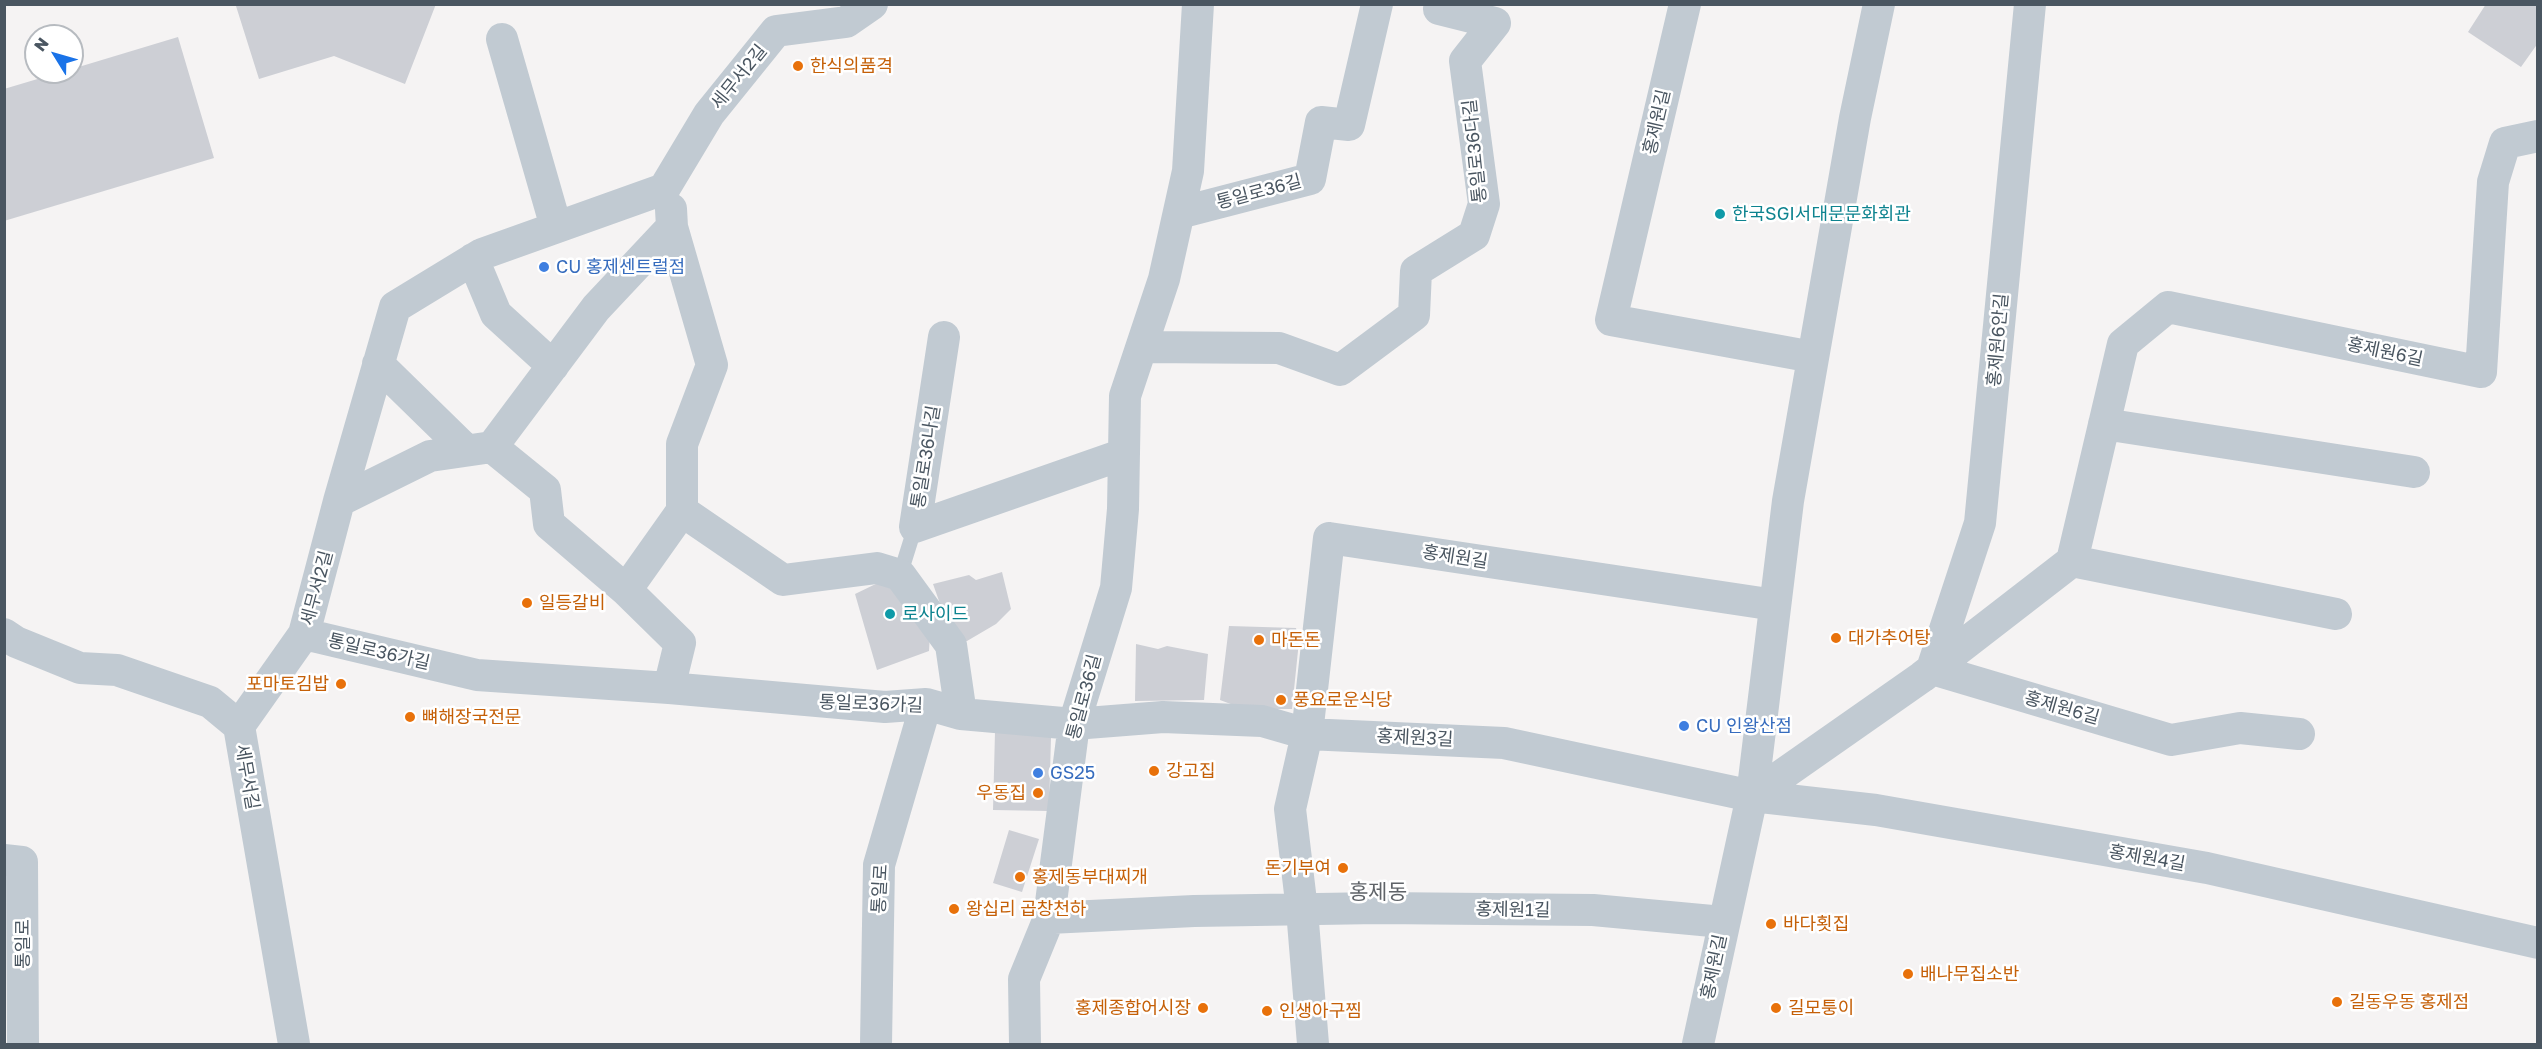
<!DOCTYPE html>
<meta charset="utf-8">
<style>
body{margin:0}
#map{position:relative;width:2542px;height:1049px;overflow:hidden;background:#f5f3f3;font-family:"Golos Text",sans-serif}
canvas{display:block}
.frame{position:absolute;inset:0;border:6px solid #4a5661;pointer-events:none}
.north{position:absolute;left:24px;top:24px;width:60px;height:60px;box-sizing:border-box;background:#fff;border:2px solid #b7bbc0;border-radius:50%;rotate:307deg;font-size:16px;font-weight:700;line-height:24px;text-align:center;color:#4a5661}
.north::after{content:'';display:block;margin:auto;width:21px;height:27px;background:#1a73e8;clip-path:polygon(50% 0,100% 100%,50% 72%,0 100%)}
</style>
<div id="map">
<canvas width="2542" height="1049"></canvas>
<div class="frame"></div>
<div class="north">N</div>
</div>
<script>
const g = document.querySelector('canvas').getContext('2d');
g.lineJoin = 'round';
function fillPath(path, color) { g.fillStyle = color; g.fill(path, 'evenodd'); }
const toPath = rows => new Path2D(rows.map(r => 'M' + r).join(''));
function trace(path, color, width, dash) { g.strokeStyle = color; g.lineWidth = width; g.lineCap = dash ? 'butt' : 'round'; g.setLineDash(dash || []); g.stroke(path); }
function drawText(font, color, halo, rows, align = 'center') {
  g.font = font + ' "Golos Text","Noto Sans KR",sans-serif'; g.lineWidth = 5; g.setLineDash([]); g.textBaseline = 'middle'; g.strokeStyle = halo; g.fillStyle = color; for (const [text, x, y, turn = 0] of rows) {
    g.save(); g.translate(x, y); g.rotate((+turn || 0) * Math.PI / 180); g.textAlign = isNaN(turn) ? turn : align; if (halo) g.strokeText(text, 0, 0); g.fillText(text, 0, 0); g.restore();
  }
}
const building = toPath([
 [241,4,436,4,405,84,334,56,259,79,236,6],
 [2486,4,2538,4,2538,43,2521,67,2468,32],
 [178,37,214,158,4,221,4,89,61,72,72,72,72,69],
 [1002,572,1011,609,996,624,967,641,958,642,949,629,933,584,969,575,976,580],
 [884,580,930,634,929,651,877,670,855,594],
 [1229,626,1296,628,1299,641,1292,709,1244,709,1220,700],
 [1136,644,1158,649,1167,646,1208,654,1204,700,1135,701],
 [995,732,1051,737,1049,811,993,810],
 [1009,830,1039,839,1022,892,993,883]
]);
const lane = toPath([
 [900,575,915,527]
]);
const street = toPath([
 [1685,4,1611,320,1813,357],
 [2030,4,1980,523,1932,669,2171,740,2240,728,2299,734],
 [502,39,556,227],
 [1179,213,1310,179,1321,122,1349,125,1377,4],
 [672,227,712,365,682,444,682,511,783,580,877,568,900,575,951,645,961,714],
 [473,259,496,314,553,366],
 [944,337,915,527,1124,454],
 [1142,347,1279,348,1340,370,1414,315,1416,271,1474,235,1484,204,1465,61,1495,23,1439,9,1440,4],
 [378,364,466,450],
 [2104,424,2414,472],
 [492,447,545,490,549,524,626,590,680,643,669,688],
 [339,501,430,456,492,447,596,308,672,227,671,209],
 [2072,561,2336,614],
 [626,590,682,511],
 [4,634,16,642,80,668,117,670,210,702,239,726,294,1044],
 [304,634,477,675,669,688,885,707,926,704,961,714,1074,724,1163,717,1262,721,1307,734,1504,743,1752,796,1876,810,2207,868,2538,943],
 [239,726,304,634,339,501,395,307,482,254,664,189,709,114,776,31,846,22,872,4],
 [1752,796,1922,677,2072,561,2123,344,2168,307,2481,372,2493,182,2505,143,2538,136],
 [4,860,22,862,23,1044],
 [1049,918,1194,911,1379,908,1593,910,1723,922],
 [876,1044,879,865,926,704],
 [1025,1044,1024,979,1049,918,1074,724,1116,588,1123,509,1125,396,1164,279,1188,171,1198,4],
 [1313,1044,1302,910,1290,809,1307,734,1329,538,1775,605],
 [1698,1044,1752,796,1788,501,1855,118,1879,4]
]);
const markers = [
 [798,66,6,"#e8710a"],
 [1720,214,6,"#0f9aa8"],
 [544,267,6,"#3f7fe0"],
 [527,603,6,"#e8710a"],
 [890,614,6,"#0f9aa8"],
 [1836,638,6,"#e8710a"],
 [1259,640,6,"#e8710a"],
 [341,684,6,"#e8710a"],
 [1281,700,6,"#e8710a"],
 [410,717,6,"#e8710a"],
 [1684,726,6,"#3f7fe0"],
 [1154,771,6,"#e8710a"],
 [1038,773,6,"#3f7fe0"],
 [1038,793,6,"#e8710a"],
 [1343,868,6,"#e8710a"],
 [1020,877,6,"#e8710a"],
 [954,909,6,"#e8710a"],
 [1771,924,6,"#e8710a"],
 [1908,974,6,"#e8710a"],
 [2337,1002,6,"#e8710a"],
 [1203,1008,6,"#e8710a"],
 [1776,1008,6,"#e8710a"],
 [1267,1011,6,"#e8710a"]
];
const foodNames = [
 ["한식의품격",810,66],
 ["일등갈비",539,603],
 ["대가추어탕",1848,638],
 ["마돈돈",1271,640],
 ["포마토김밥",329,684,"right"],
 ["풍요로운식당",1293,700],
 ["뼈해장국전문",422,717],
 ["강고집",1166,771],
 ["우동집",1026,793,"right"],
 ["돈기부여",1331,868,"right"],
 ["홍제동부대찌개",1032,877],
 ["왕십리 곱창천하",966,909],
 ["바다횟집",1783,924],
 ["배나무집소반",1920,974],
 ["길동우동 홍제점",2349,1002],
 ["홍제종합어시장",1191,1008,"right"],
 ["길모퉁이",1788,1008],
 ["인생아구찜",1279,1011]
];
const streetNames = [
 ["세무서2길",739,77,-51],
 ["홍제원길",1657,122,-77],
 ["통일로36다길",1475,151,-96],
 ["통일로36길",1259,192,-15],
 ["홍제원6안길",1998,340,-85],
 ["홍제원6길",2385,352,12],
 ["통일로36나길",926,457,-81],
 ["홍제원길",1455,557,9],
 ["세무서2길",317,588,-75],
 ["통일로36가길",379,652,13],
 ["통일로36길",1084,697,-75],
 ["통일로36가길",871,704,2],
 ["홍제원6길",2062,708,16],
 ["홍제원3길",1415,738,3],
 ["세무서길",247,777,80],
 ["홍제원4길",2147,858,10],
 ["통일로",880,889,-87],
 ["홍제원1길",1513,910,1],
 ["통일로",23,944,-90],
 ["홍제원길",1714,967,-78]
];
const cultureNames = [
 ["한국SGI서대문문화회관",1732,214],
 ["로사이드",902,614]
];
const shopNames = [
 ["CU 홍제센트럴점",556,267],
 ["CU 인왕산점",1696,726],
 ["GS25",1050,773]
];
const quarterNames = [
 ["홍제동",1378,892]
];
fillPath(building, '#cdcfd5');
trace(lane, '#c1cad2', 15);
trace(street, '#c1cad2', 32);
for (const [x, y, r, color] of markers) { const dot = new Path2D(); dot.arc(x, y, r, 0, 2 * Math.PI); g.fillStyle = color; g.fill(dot); trace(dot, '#fff', 2); }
drawText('18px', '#c56008', '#fff', foodNames, 'left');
drawText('18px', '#4a5661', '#fff', streetNames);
drawText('18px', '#0d838f', '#fff', cultureNames, 'left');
drawText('18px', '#366cbe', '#fff', shopNames, 'left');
drawText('21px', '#5f6368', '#fff', quarterNames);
</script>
